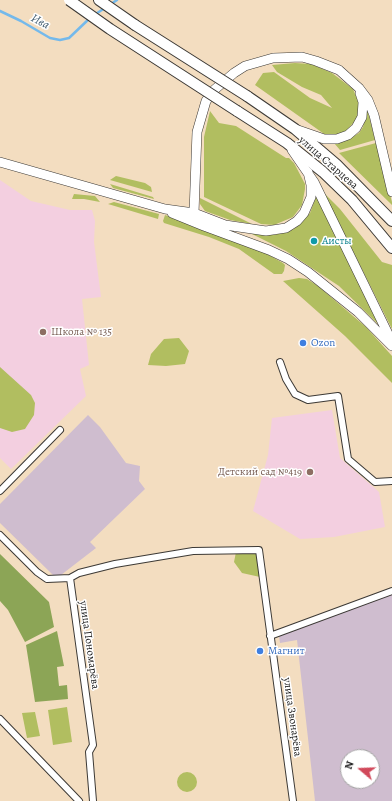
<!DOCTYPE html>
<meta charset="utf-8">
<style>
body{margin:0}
#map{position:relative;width:392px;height:801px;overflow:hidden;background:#f3ddc0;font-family:Alegreya,serif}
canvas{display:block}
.north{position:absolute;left:340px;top:749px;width:40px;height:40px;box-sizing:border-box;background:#fff;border:1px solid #a4a4a4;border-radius:50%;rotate:289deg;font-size:11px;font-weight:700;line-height:16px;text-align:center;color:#1c1c1c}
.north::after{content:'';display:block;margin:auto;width:14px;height:18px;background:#d1495b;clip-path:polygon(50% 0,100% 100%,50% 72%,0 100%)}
</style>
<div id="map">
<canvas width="392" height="801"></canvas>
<div class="north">N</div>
</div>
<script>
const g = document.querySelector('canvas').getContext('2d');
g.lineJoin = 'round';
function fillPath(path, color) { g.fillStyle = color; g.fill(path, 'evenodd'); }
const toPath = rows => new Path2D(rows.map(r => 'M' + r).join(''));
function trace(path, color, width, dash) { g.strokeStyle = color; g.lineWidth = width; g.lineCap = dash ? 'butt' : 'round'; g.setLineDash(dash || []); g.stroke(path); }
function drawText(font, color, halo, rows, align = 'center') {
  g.font = font + ' Alegreya,serif'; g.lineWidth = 3; g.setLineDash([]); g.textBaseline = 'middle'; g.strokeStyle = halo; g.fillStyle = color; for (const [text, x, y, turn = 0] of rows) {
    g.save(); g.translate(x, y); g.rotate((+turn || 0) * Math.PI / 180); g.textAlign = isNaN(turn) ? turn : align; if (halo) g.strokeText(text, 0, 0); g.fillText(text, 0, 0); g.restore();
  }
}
const built = toPath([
 [0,180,31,201,70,210,92,210,95,221,94,242,101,297,82,299,89,365,80,369,86,396,11,469,0,458],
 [332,410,340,458,379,492,385,527,334,537,300,539,253,511,268,455,272,418]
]);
const industrial = toPath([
 [88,415,100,427,126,463,140,466,139,481,145,489,90,542,96,548,61,575,54,576,0,523,0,504],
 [392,594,392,801,315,801,297,640,280,643,279,636],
 [348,757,372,757,372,781,348,781]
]);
const green = toPath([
 [295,63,311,64,332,73,353,89,359,103,358,114,355,121,346,131,336,135,327,136,255,85,263,73,274,72,310,98,332,108,321,95,302,87,277,72,272,65],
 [210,111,219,123,236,126,286,158,289,158,294,163,305,184,305,189,302,205,293,217,274,225,261,224,204,197,204,137],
 [366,111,368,112,375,140,340,150,334,143,347,140,359,133,363,127],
 [376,143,392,202,392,205,339,153],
 [116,176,145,183,151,187,152,192,110,180],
 [110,184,153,197,154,199,113,188],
 [323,192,340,209,382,262,392,265,392,329],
 [74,194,95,196,100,202,84,199,72,199],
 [317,194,379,325,339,286,286,251,248,232,274,235,294,229,310,213],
 [200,198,252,224,230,220,205,211,200,204],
 [114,202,159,214,158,219,108,204],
 [165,215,260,250,283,263,285,265,284,271,282,274,274,274,239,249,209,237,164,223,163,221],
 [299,278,307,279,318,286,366,327,392,356,392,383,345,336,283,281],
 [179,338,189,351,185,364,166,366,148,365,151,354,164,339],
 [0,367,31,395,35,403,34,415,25,429,12,432,0,428],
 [236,552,257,553,260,577,242,573,234,562],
 [67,707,72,742,53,745,48,710],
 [35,712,40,736,27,738,22,713],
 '177 782a10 10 0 1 1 20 0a10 10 0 1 1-20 0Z'
]);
const forest = toPath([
 [0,554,49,602,54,627,25,642,8,610,0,601],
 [57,631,64,666,57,667,59,686,67,685,68,699,35,702,26,645]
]);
const stream = toPath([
 [111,4,117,0],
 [0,11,21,21,50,38,60,40,69,38,90,18],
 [94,15,105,8]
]);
const street = toPath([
 [280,362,286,379,295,394,308,400,338,396,348,459,375,482,392,481],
 [0,491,60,430],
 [0,535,37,572,47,579,70,578,79,573,115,564,193,551,259,550,293,801],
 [70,578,93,745,89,752,93,801],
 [270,636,392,591],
 [0,719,79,801]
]);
const secondary = toPath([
 [298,130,324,139,337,139,348,135,356,128,362,117,363,102,360,93],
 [292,150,314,182,392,342],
 [0,162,165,209,194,213,225,225,266,231,286,228,297,221,304,213,311,197,311,185,308,172],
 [172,213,204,226,269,250,288,259,308,272,358,312,392,346],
 [204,226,194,213,197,132,206,101,214,90,234,73,245,66,273,58,302,57,316,61,339,70,359,88,368,100,374,115,392,192]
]);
const primary = toPath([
 [99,0,135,25],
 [247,96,295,129,336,164,392,221],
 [237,111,287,143,323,172,352,200,392,248]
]);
const primaryBridge = toPath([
 [69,0,110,29,237,111],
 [135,25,247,96]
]);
const markers = [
 [314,241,4,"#0f9aa8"],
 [43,332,4,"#8d6e63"],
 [303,343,4,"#3f7fe0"],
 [310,472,4,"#8d6e63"],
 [260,651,4,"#3f7fe0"]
];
const streetNames = [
 ["улица Старцева",328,163,41],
 ["улица Пономарёва",89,645,82],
 ["улица Звонарёва",292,717,82]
];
const cultureNames = [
 ["Аисты",322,241]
];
const educationNames = [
 ["Школа № 135",51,332],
 ["Детский сад №419",302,472,"right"]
];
const shopNames = [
 ["Ozon",311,343],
 ["Магнит",268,651]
];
const waterNames = [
 ["Ива",40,22,28]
];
fillPath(built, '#f3cfe0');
fillPath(industrial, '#cfbdcf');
fillPath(green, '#b1be60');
fillPath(forest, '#8ca556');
trace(stream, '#74b9eb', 2.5);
trace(street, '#3c3935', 8);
trace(secondary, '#3c3935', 10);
trace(primary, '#3c3935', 12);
trace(street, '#fff', 6);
trace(secondary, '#fff', 9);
trace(primary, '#fff', 10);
trace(primaryBridge, '#3c3935', 12, []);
trace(primaryBridge, '#fff', 10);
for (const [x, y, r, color] of markers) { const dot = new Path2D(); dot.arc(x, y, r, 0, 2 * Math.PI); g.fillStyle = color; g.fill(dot); trace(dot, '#fff', 1.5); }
drawText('11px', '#1c1c1c', '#fff', streetNames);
drawText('11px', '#0d838f', '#fff', cultureNames, 'left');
drawText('11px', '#785e54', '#fff', educationNames, 'left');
drawText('11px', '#366cbe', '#fff', shopNames, 'left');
drawText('italic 12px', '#3f5b6f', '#fff', waterNames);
</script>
